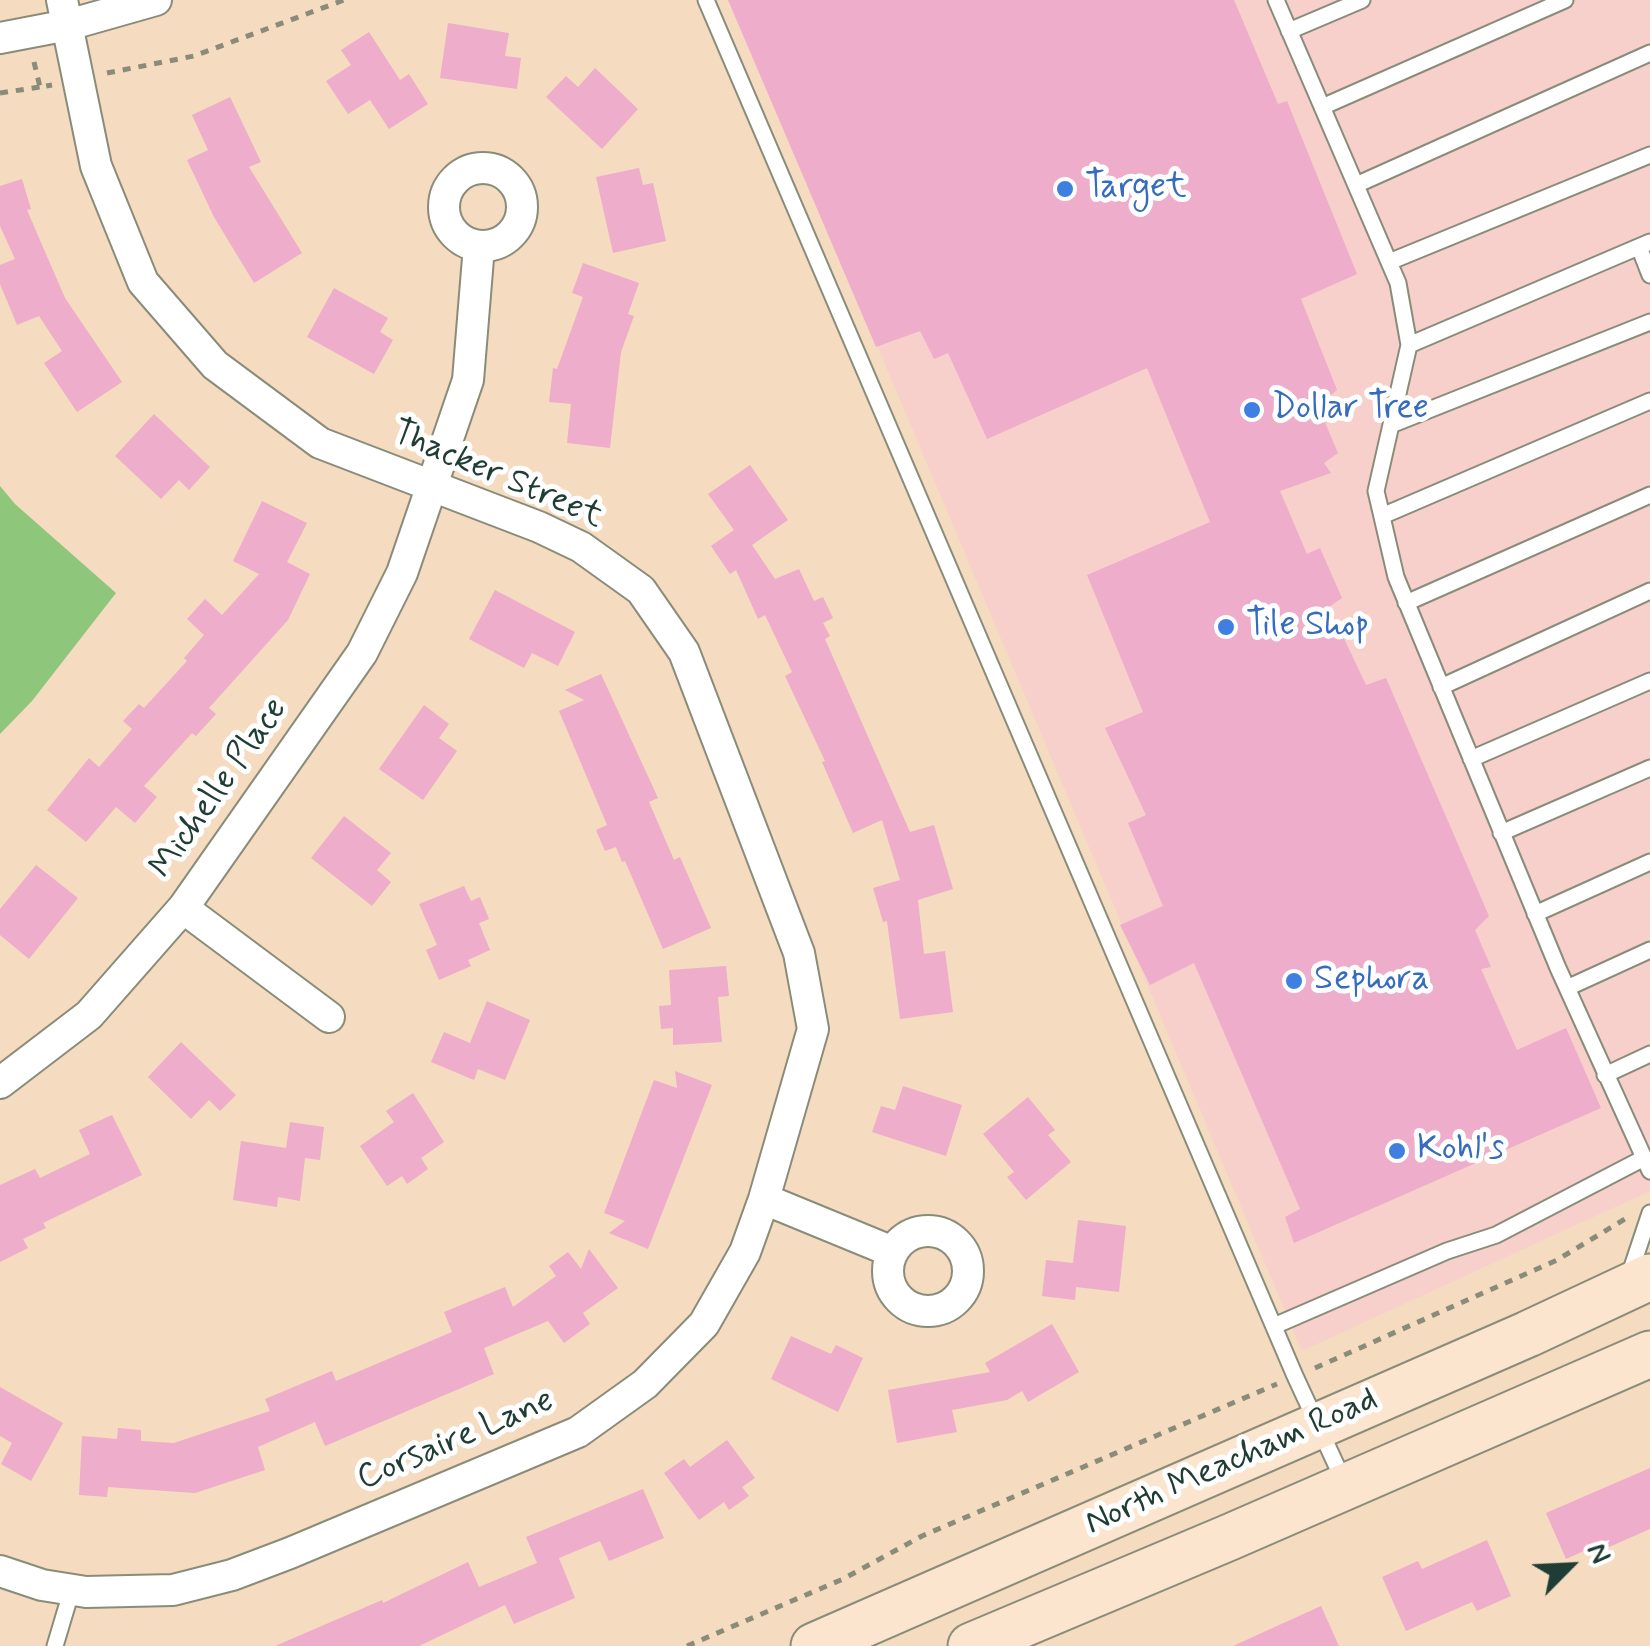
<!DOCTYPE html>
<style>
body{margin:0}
#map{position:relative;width:1650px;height:1646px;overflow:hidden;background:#f5dbbf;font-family:Mynerve,sans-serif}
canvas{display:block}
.north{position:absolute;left:1520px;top:1516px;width:100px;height:100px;-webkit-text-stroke:8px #fff;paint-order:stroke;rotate:66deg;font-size:28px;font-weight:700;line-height:40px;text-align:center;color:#1f3d34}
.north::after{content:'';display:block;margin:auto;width:35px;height:45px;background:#1f3d34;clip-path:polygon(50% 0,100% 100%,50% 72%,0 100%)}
</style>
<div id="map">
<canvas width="1650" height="1646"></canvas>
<div class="north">N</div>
</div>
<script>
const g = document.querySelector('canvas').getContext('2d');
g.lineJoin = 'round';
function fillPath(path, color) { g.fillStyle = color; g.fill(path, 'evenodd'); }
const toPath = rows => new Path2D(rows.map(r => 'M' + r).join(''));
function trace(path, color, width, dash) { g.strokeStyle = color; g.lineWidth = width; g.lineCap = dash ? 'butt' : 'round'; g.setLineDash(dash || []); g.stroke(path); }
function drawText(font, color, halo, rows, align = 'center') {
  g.font = font + ' Mynerve,sans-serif'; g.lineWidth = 10; g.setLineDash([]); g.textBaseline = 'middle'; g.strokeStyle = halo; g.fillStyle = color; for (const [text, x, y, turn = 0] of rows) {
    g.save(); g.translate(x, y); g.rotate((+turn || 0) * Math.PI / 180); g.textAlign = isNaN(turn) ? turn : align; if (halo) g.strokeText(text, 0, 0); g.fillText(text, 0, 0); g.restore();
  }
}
const built = toPath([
 [731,0,1650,0,1650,1191,1302,1351]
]);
const green = toPath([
 [0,486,15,504,116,593,32,701,0,734]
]);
const building = toPath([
 [728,0,1234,0,1278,104,1287,101,1357,274,1301,299,1337,390,1326,399,1334,413,1323,418,1338,453,1324,463,1331,473,1280,491,1307,554,1320,548,1342,598,1329,607,1366,685,1386,678,1489,916,1475,930,1491,967,1481,969,1517,1050,1566,1028,1601,1108,1294,1243,1285,1217,1300,1209,1194,963,1150,985,1120,925,1163,906,1128,823,1146,815,1105,728,1143,712,1087,575,1210,522,1147,368,987,439,948,353,934,359,920,331,876,347],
 [448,23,509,33,505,56,521,58,517,89,440,78],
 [369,32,400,80,409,74,428,104,389,129,370,100,348,114,326,81,351,65,341,50],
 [595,68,638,109,602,149,546,97,566,76,578,87],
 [230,97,261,162,249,167,302,253,254,283,214,217,187,160,208,150,192,115],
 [639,168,643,185,653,183,666,241,613,253,596,177],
 [22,179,31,209,27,210,65,298,122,382,77,412,44,363,62,351,39,316,17,325,0,284,0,265,15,259,0,226,0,186],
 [583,263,639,283,628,314,634,316,621,352,610,448,567,443,571,404,549,402,553,368,557,369,583,297,572,293],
 [334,288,388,318,380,332,393,340,374,374,307,337],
 [154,414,210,467,189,490,179,480,161,499,115,456],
 [750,465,788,520,752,545,775,579,799,569,814,601,823,597,833,618,823,623,830,636,825,639,910,832,934,825,953,889,918,900,924,954,945,951,953,1012,900,1019,887,921,883,922,873,888,900,880,882,820,853,833,822,762,825,761,785,676,792,672,765,615,758,619,736,570,730,574,711,546,734,530,708,494],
 [262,501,307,523,287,562,310,574,288,620,209,708,216,714,196,736,192,733,144,786,157,797,135,823,116,807,86,842,47,810,89,758,99,767,132,729,123,721,139,704,144,708,187,661,184,658,204,635,187,619,205,599,222,615,259,574,233,561],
 [495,590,575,632,558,666,532,653,524,668,469,639],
 [601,674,658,798,649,802,674,860,680,857,711,928,663,949,625,861,622,862,616,847,605,851,596,830,607,825,559,711,584,700,565,690],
 [424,705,449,724,439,738,457,751,423,800,379,769],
 [344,816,391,853,377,870,391,882,372,906,311,858],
 [36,865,78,898,29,959,0,935,0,909],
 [464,886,471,901,480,897,489,919,479,923,490,950,468,960,471,966,439,980,426,950,437,945,419,904],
 [726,966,729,996,718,997,722,1042,673,1045,673,1028,661,1029,659,1006,671,1005,669,970],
 [487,1001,530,1020,505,1080,478,1069,474,1080,431,1062,444,1032,470,1043],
 [181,1042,236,1095,220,1111,209,1100,191,1119,148,1077],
 [675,1071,712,1085,648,1249,609,1233,625,1221,604,1213,654,1080,677,1088],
 [903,1086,962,1105,946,1156,872,1132,881,1106,895,1110],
 [413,1093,444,1142,421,1158,428,1169,407,1184,402,1176,387,1186,360,1146,394,1122,386,1111],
 [1028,1097,1055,1130,1048,1135,1071,1162,1026,1200,1007,1177,1014,1172,983,1134],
 [112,1115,142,1175,43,1223,46,1228,23,1239,28,1248,0,1262,0,1185,35,1169,40,1178,90,1154,79,1130],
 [290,1122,324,1127,320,1160,305,1158,300,1201,278,1197,277,1207,233,1200,241,1141,286,1148],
 [1078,1220,1126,1226,1119,1292,1076,1287,1075,1300,1042,1296,1046,1260,1073,1263],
 [589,1249,618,1288,583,1313,590,1324,564,1343,548,1321,484,1348,494,1374,325,1446,315,1422,258,1447,265,1470,195,1493,108,1487,107,1497,79,1495,82,1436,117,1439,118,1428,141,1430,141,1441,174,1443,270,1411,265,1399,332,1371,336,1381,452,1332,444,1312,505,1287,513,1307,556,1276,549,1266,568,1252,581,1269],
 [1052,1324,1079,1372,1028,1402,1022,1391,1007,1400,952,1410,957,1432,897,1443,888,1390,990,1372,985,1363],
 [791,1336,831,1354,836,1345,863,1358,838,1412,771,1379],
 [0,1387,63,1423,31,1481,1,1464,12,1443,0,1436],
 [727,1440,755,1478,742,1487,749,1496,729,1510,724,1502,699,1520,664,1473,684,1459,690,1467],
 [1650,1468,1650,1529,1600,1551,1597,1545,1566,1559,1546,1513],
 [643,1489,664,1538,609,1561,600,1541,559,1558,575,1598,514,1624,505,1605,419,1646,275,1646,382,1600,383,1603,468,1562,479,1587,537,1563,526,1537],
 [1487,1540,1511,1596,1477,1611,1472,1602,1406,1631,1382,1577,1418,1561,1422,1569],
 [1321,1606,1339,1646,1233,1646]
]);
const path = toPath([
 [34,62,40,87,52,85],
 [107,73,194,56,344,0],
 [0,93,40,87],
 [1315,1368,1557,1260,1625,1219],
 [687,1646,843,1579,922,1536,1277,1384]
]);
const service = toPath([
 [706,0,1295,1376,1345,1484],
 [1276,0,1398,283,1409,345,1376,491,1396,577,1558,968,1650,1171],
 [1289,31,1362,0],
 [1322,107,1565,0],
 [1356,185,1650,53],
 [1639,247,1650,275],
 [1389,262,1650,155],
 [1409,345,1650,242],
 [1391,425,1650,322],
 [1382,516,1650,401],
 [1406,603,1650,495],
 [1441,687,1650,591],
 [1471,759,1650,681],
 [1501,833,1650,768],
 [1535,914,1650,862],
 [1567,988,1650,950],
 [1605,1075,1650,1054],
 [1629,1276,1650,1213],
 [1274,1326,1447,1251,1496,1235,1644,1158],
 [55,1646,72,1589]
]);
const minor = toPath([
 [0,38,68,25,156,0],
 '444 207a39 39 0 1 1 78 0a39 39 0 1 1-78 0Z',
 [183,908,329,1017],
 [0,1083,89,1015,183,908,362,653,402,573,468,380,479,246],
 [764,1199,893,1252],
 '888 1271a40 40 0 1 1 80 0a40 40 0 1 1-80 0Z',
 [0,1571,42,1585,86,1592,173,1590,232,1575,290,1553,578,1432,645,1384,704,1324,745,1252,764,1199,813,1029,799,953,684,652,641,590,581,547,539,527,320,443,215,365,143,282,96,166,62,0]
]);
const secondary = toPath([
 [814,1646,1528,1334,1650,1277],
 [971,1646,1230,1537,1650,1354]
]);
const markers = [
 [1065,189,10,"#3f7fe0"],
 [1252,410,10,"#3f7fe0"],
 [1226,627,10,"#3f7fe0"],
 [1294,981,10,"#3f7fe0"],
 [1397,1151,10,"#3f7fe0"]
];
const shopNames = [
 ["Target",1085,189],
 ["Dollar Tree",1272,410],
 ["Tile Shop",1246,627],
 ["Sephora",1314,981],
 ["Kohl's",1417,1151]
];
const streetNames = [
 ["Thacker Street",497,476,23],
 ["Michelle Place",220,789,-55],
 ["Corsaire Lane",456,1441,-23],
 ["North Meacham Road",1232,1463,-24]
];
fillPath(built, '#f7d0cb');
fillPath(green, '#8ec77b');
fillPath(building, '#eeadca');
trace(service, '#8a8c7a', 19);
trace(minor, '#8a8c7a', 34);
trace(secondary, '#8a8c7a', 49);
trace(path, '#8a8c7a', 5, [8, 8]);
trace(service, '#fff', 15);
trace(minor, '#fff', 30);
trace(secondary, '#fce5cf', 45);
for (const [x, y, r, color] of markers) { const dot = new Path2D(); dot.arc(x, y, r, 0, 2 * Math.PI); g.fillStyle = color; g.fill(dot); trace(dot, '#fff', 4); }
drawText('35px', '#366cbe', '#fff', shopNames, 'left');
drawText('35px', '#1f3d34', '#fff', streetNames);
</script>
